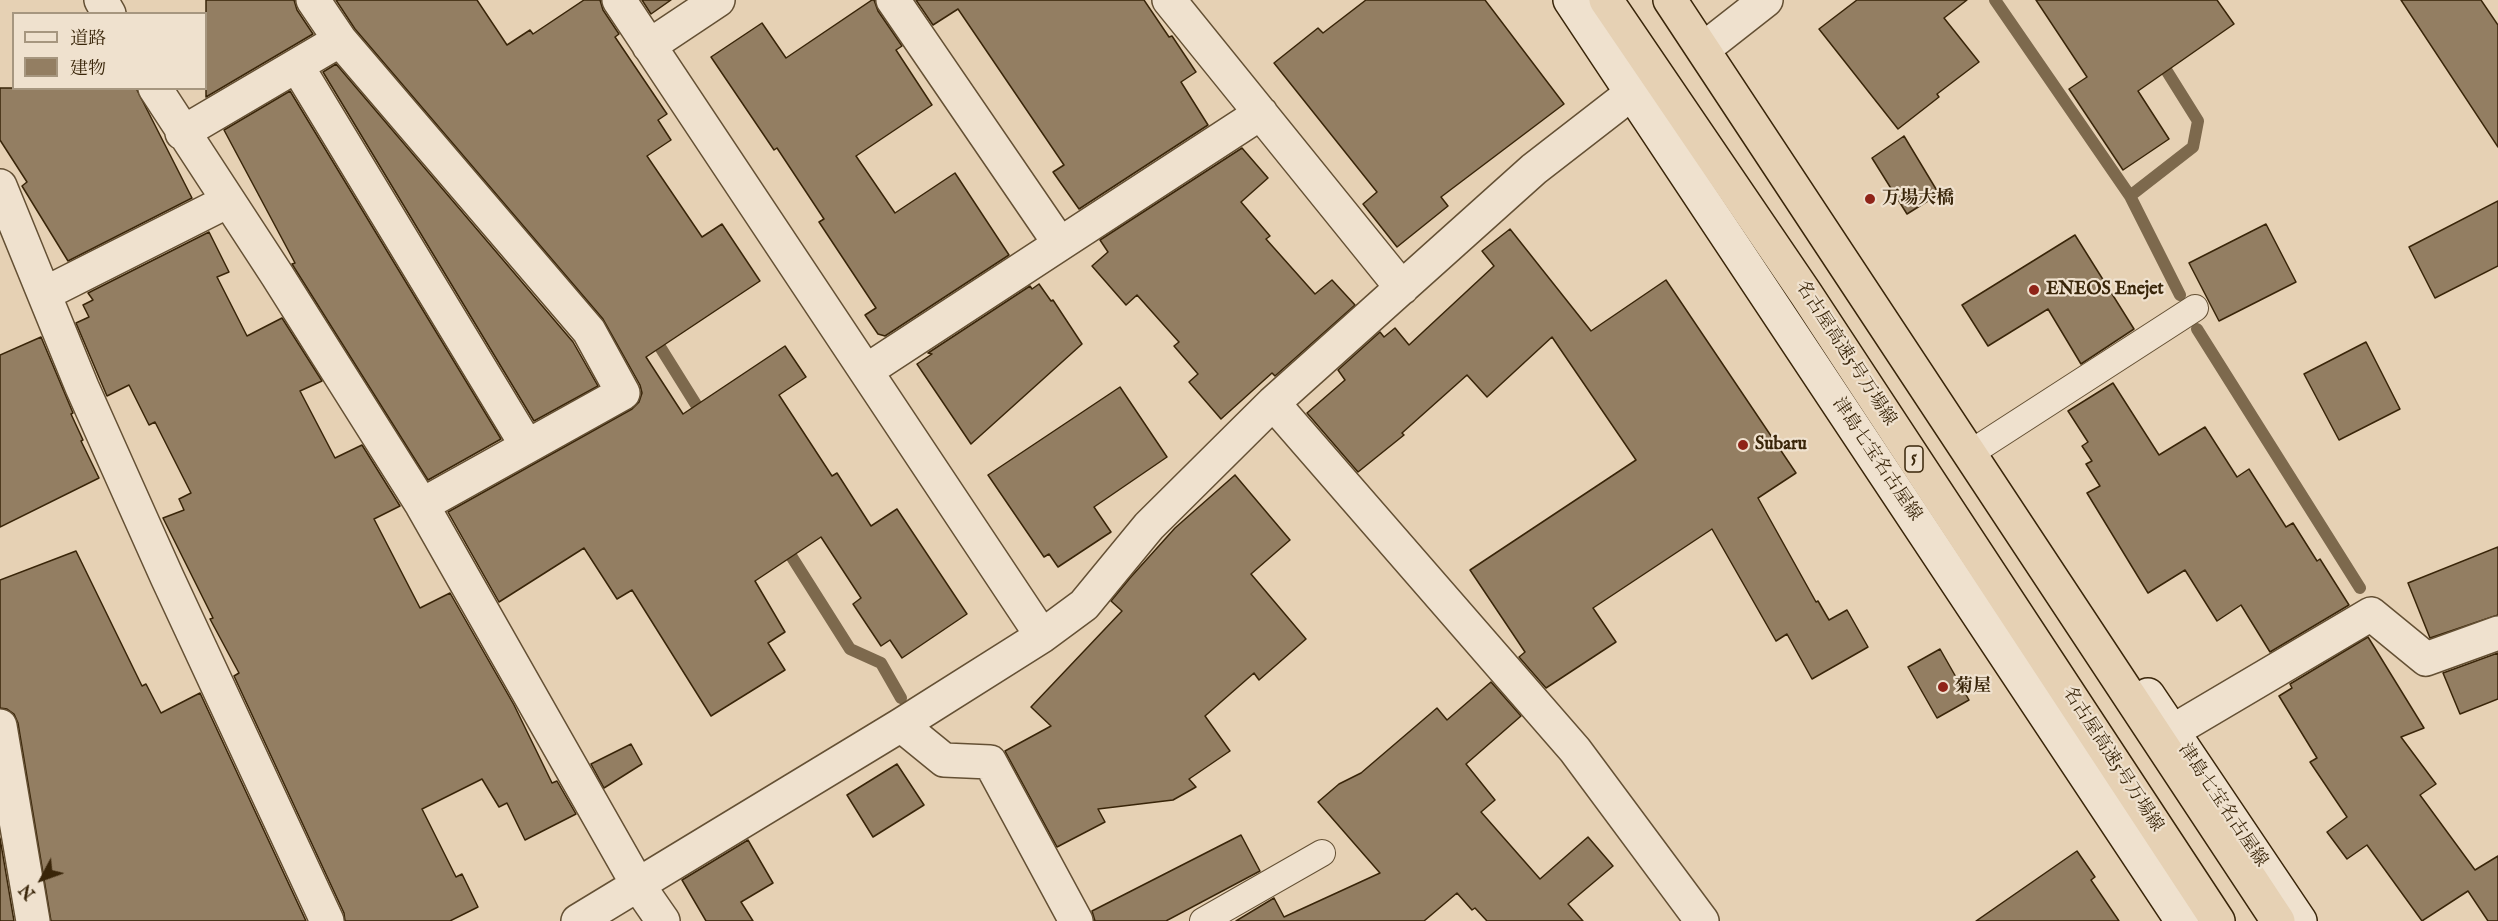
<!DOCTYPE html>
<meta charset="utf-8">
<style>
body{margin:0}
#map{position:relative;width:2498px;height:921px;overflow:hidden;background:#e6d1b4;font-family:"IM FELL English","Noto Serif JP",serif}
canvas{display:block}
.legend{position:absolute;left:12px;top:12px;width:195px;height:78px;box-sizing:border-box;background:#efe1ce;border:2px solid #a6967f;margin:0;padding:8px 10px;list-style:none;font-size:18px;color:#392509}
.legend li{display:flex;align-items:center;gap:12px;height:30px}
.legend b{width:30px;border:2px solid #a6967f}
.north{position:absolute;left:12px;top:849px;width:60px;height:60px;-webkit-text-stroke:4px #efe1ce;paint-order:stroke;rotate:229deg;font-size:16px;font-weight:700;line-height:24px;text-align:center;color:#392509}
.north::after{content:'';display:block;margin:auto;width:21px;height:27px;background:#392509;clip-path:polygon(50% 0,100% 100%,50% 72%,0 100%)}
</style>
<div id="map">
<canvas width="2498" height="921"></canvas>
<ul class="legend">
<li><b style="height:8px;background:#efe1ce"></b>道路</li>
<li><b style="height:16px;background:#937e62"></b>建物</li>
</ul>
<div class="north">N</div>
</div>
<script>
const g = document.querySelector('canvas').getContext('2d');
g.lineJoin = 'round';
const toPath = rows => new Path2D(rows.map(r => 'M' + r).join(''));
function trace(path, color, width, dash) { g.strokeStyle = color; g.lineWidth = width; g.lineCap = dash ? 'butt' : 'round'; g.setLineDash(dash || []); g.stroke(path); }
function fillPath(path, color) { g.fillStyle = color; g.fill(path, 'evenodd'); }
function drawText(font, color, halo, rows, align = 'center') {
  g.font = font + ' "IM FELL English","Noto Serif JP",serif'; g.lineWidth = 4.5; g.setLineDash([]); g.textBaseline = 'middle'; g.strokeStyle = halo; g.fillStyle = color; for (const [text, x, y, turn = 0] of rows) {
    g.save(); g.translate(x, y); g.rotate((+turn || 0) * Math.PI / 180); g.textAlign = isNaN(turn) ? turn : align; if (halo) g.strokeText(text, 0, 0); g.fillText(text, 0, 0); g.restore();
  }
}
const stream = toPath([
 [1995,0,2130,196,2180,295],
 [2130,196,2193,147,2198,121,2158,57],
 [2197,329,2360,588],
 [652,334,705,419],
 [783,543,850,649,881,663,901,698]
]);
const building = toPath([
 [206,0,294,0,297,10,313,34,206,97,206,0],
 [336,0,477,0,507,45,530,30,533,34,584,0,600,0,603,10,619,34,615,37,667,114,658,120,671,140,647,156,702,237,722,224,760,281,646,357,683,414,785,346,806,377,779,395,832,476,837,473,871,526,897,509,967,614,902,658,890,640,881,646,853,604,861,598,821,537,755,581,785,632,768,643,785,670,711,716,632,590,617,599,584,548,499,602,448,512,632,409,639,402,642,393,640,385,603,319,355,29,336,0],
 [642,0,671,0,651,14,642,0],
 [872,0,874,0,878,11,902,46,896,50,932,105,856,156,895,213,955,173,1009,255,885,336,878,334,865,315,876,308,819,222,824,219,777,148,774,150,711,57,762,23,786,58,872,0],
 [916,0,1144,0,1169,37,1172,36,1196,72,1181,82,1208,125,1079,209,1053,172,1064,165,958,9,933,25,916,0],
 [1366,0,1485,0,1564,104,1441,197,1448,206,1397,247,1363,204,1377,192,1274,63,1318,28,1323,33,1366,0],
 [1857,0,1967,0,1944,18,1979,62,1937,94,1939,97,1898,129,1819,29,1857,0],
 [2036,0,2217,0,2234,24,2138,91,2169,139,2123,170,2069,89,2087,77,2036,0],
 [2401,0,2481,0,2498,25,2498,147,2401,0],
 [336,64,573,342,598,386,534,421,323,72,336,64],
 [0,88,136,88,192,198,68,261,22,186,27,182,0,140,0,88],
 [290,91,501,439,428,480,292,264,295,263,224,130,290,91],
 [1904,136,1939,194,1907,214,1872,158,1904,136],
 [1242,148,1268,178,1241,202,1270,236,1266,239,1315,294,1332,280,1355,305,1275,376,1272,373,1221,419,1189,382,1198,374,1174,346,1179,342,1137,295,1126,305,1092,266,1108,252,1100,240,1242,148],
 [2498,201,2498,266,2435,298,2409,247,2498,201],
 [2266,224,2296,282,2219,321,2189,263,2266,224],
 [1510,229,1591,331,1666,280,1796,473,1758,498,1816,602,1818,601,1829,620,1847,610,1868,647,1812,679,1787,634,1776,641,1712,529,1593,608,1616,642,1546,688,1519,657,1525,652,1470,570,1636,460,1552,337,1487,397,1467,375,1402,433,1404,435,1358,472,1307,413,1345,380,1338,370,1380,332,1384,337,1395,328,1409,345,1494,266,1482,251,1510,229],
 [209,232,229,272,217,277,247,336,282,318,322,381,300,391,335,458,362,445,400,506,374,519,420,608,450,593,514,705,552,783,557,781,576,814,525,840,507,803,499,807,482,779,422,809,456,877,462,874,478,907,450,921,345,921,344,913,234,676,239,673,210,619,213,618,163,518,184,510,179,499,191,493,155,422,149,425,129,385,107,396,76,323,89,317,83,305,93,300,88,293,209,232],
 [2075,235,2134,329,2081,364,2048,309,1988,346,1962,305,2075,235],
 [1039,284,1051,301,1053,300,1082,344,971,444,917,364,932,354,928,353,1030,286,1032,289,1039,284],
 [41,337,73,413,71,414,83,440,81,441,99,478,0,527,0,355,41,337],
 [2366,342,2400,409,2339,440,2304,374,2366,342],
 [2113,383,2159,455,2205,427,2237,477,2249,469,2286,527,2293,523,2317,561,2320,559,2349,605,2270,652,2241,605,2217,621,2185,570,2148,593,2087,493,2100,486,2086,464,2092,461,2082,446,2088,442,2068,411,2113,383],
 [1120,387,1167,457,1094,507,1111,532,1058,567,1049,554,1044,557,988,475,1120,387],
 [1235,475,1290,540,1251,574,1306,639,1259,680,1254,673,1205,716,1230,751,1189,779,1196,787,1173,800,1098,809,1105,822,1057,847,1005,751,1051,726,1031,707,1122,611,1111,601,1130,578,1175,528,1235,475],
 [2498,547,2498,615,2430,638,2408,583,2498,547],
 [76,551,142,686,146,684,161,713,200,693,306,921,51,921,18,723,14,714,7,709,0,708,0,580,76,551],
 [2368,637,2424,728,2401,737,2436,784,2420,795,2475,870,2498,856,2498,921,2488,921,2468,891,2422,921,2367,845,2347,859,2327,832,2347,817,2310,762,2317,758,2279,696,2292,688,2290,684,2368,637],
 [1940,649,1969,700,1937,718,1908,667,1940,649],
 [2498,653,2498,699,2460,714,2443,673,2498,653],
 [1491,682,1521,716,1466,764,1495,800,1481,812,1540,879,1588,837,1613,866,1568,904,1583,921,1487,921,1475,908,1472,910,1457,893,1424,921,1236,921,1274,898,1284,917,1380,873,1318,802,1339,784,1361,773,1437,708,1447,720,1491,682],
 [631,744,642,764,604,788,591,764,631,744],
 [897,764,924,805,873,837,847,795,897,764],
 [1241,835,1260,871,1166,921,1095,921,1092,911,1241,835],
 [0,838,14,921,0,921,0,838],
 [748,840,773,883,741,902,753,921,706,921,682,880,748,840],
 [2077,851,2095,877,2091,880,2119,921,1976,921,2077,851]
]);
const lane = toPath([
 [1983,445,2195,308],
 [1203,921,1322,853]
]);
const street = toPath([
 [101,0,109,14],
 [313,0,340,40,589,331,623,393,422,505],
 [619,0,1042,636],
 [1169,0,1402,288],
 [1715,40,1766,0],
 [649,46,718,0],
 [297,66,527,446],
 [155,88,277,275,422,505,638,885,663,921],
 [182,133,340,40],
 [0,186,82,387,167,577,327,921],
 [1060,244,1261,113],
 [44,294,228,201],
 [866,371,1060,244,893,0],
 [1273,403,1575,750,1702,921],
 [901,725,944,760,990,762,1076,921],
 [0,726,33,921],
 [2173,731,2371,614,2426,659,2498,633],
 [578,921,901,725,1042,636,1084,605,1149,526,1273,403,1534,169,1632,93]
]);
const secondary = toPath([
 [1570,0,2182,921],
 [2148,695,2300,921]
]);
const highway = toPath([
 [1606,0,1806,294,2218,921],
 [1670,0,2278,921]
]);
const markers = [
 [1870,199,6,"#8f2418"],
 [2034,290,6,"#8f2418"],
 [1743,445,6,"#8f2418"],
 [1943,687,6,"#8f2418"]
];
const shields = [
 [1914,459,18]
];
const shieldNames = [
 ["5",1914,459]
];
const poiNames = [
 ["万場大橋",1882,199],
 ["ENEOS Enejet",2046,290],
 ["Subaru",1755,445],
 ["菊屋",1955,687]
];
const streetNames = [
 ["名古屋高速5号万場線",1845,354,57],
 ["津島七宝名古屋線",1876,460,56],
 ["名古屋高速5号万場線",2112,760,57],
 ["津島七宝名古屋線",2222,806,56]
];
trace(stream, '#7d694d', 12);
fillPath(building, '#937e62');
trace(building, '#392509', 1.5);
trace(lane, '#645034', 28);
trace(street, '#645034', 36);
trace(secondary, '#392509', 36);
trace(highway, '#392509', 36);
trace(lane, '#efe1ce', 26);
trace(street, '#efe1ce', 33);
trace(secondary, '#efe1ce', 33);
trace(highway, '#e6d1b4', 33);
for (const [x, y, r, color] of markers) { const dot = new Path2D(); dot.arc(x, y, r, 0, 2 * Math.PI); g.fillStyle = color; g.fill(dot); trace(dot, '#efe1ce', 2); }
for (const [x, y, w] of shields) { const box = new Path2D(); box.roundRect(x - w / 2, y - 13, w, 26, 4.5); g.fillStyle = '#efe1ce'; g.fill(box); trace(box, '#392509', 1.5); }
drawText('bold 16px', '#392509', null, shieldNames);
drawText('bold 18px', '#392509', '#efe1ce', poiNames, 'left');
drawText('18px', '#392509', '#efe1ce', streetNames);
</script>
